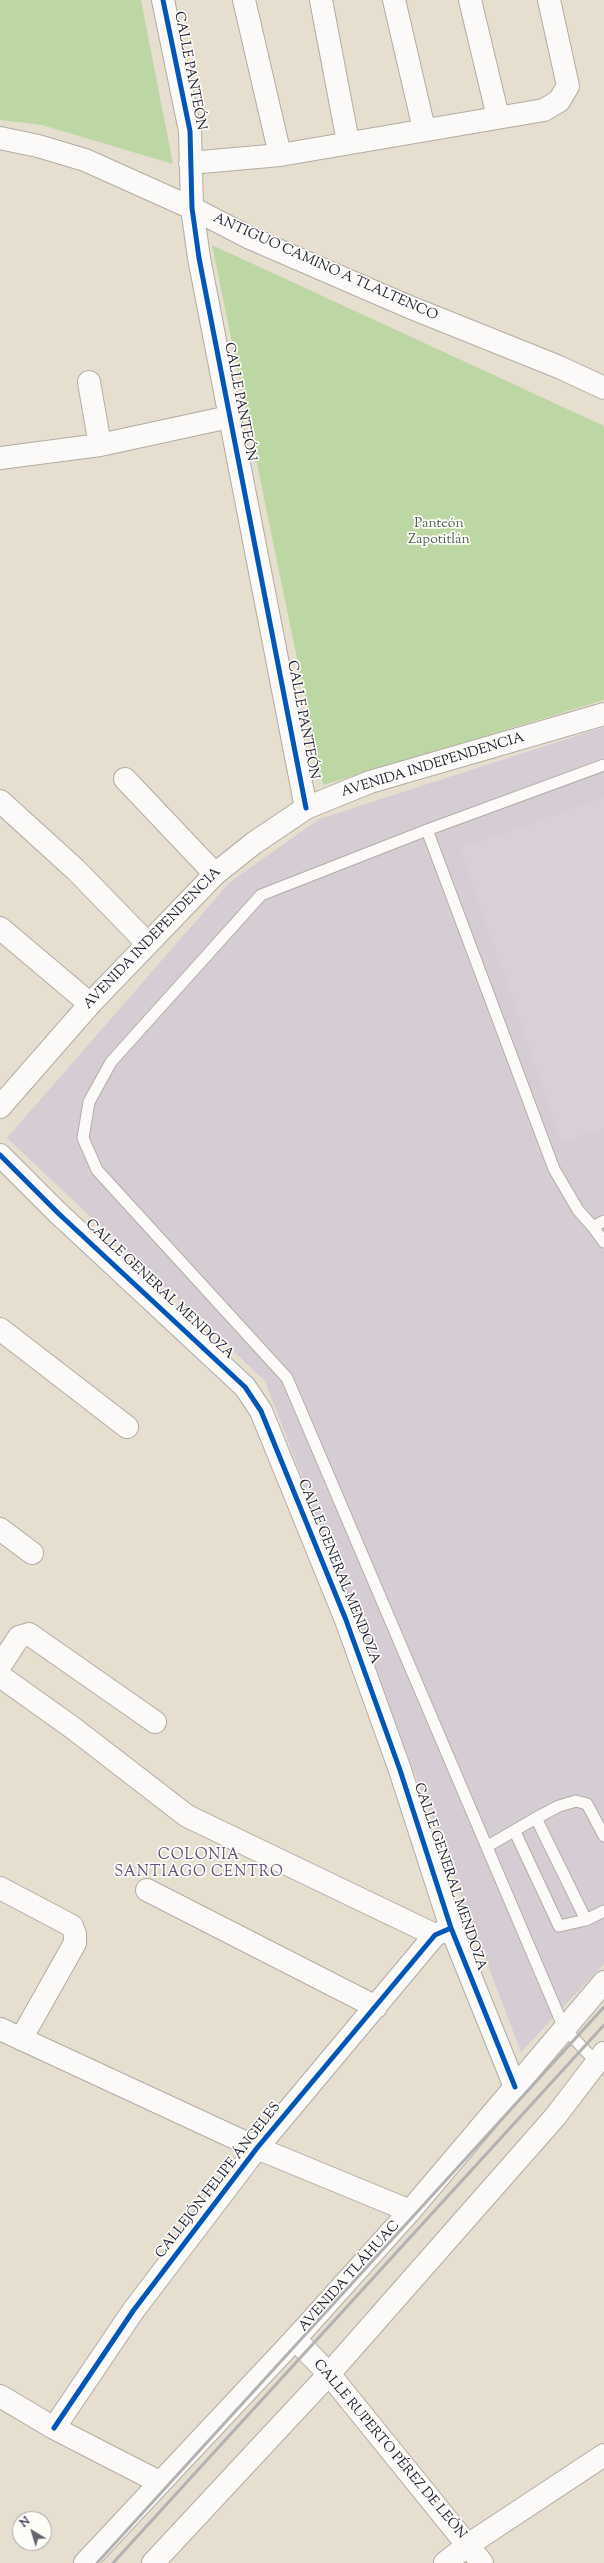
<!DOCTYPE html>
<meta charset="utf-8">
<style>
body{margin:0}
#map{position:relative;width:604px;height:2563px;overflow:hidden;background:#e6dece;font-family:"Sorts Mill Goudy",serif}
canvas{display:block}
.north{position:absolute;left:12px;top:2511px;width:40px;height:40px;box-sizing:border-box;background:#fdfcf7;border:1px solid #a5a5ac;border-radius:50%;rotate:322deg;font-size:11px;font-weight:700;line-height:16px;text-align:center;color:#22223b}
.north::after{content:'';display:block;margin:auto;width:14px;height:18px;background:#67646e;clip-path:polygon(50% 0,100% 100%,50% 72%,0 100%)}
</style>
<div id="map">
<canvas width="604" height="2563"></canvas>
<div class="north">N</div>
</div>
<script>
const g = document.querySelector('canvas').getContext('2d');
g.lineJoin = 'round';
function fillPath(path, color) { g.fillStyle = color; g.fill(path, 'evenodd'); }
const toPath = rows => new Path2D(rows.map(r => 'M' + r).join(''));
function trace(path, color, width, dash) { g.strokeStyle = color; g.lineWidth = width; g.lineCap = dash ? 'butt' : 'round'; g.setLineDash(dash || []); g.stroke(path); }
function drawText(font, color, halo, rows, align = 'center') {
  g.font = font + ' "Sorts Mill Goudy",serif'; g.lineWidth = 3.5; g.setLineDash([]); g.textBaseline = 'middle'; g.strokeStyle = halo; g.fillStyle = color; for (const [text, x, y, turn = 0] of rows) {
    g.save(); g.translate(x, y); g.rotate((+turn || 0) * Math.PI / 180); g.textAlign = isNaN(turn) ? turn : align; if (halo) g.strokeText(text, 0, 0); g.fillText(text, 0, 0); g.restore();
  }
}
const industrial = toPath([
 [604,727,604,1964,521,2052,265,1381,7,1138,230,882,319,819]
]);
const green = toPath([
 [0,0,141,0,173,164,42,125,0,120],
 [212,245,604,426,604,700,323,785]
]);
const building = toPath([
 [604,798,604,1128,562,1143,460,848]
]);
const service = toPath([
 [427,830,554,1169,578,1210,593,1227],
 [604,1221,593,1227,604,1242],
 [536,1818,586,1920,604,1911],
 [515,1832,559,1926,586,1920],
 [488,1846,536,1818,559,1806,576,1801,587,1804,604,1836],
 [596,2062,564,2028,287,1378,97,1170,83,1138,89,1102,111,1062,261,895,427,830,604,765]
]);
const minor = toPath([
 [163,0,190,131,192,208,199,258,306,808],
 [244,0,280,155],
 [321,0,348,142],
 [394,0,424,129],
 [470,0,498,117],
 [190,163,280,155,544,110,559,101,568,86,549,0],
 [89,382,100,445],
 [0,458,100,445,229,417],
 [125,779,215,874],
 [0,801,76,870,146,942],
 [0,928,90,1004],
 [0,1155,58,1213,245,1387,261,1411,346,1620,400,1770,451,1928,515,2087],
 [0,1329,127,1427],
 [0,1529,32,1553],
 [0,1666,19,1637,29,1634,155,1722],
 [0,1676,73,1728,187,1816,435,1935],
 [0,1888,72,1926,75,1934,75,1943,21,2039],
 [147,1890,376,2007],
 [0,2029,257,2148,410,2211],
 [295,2339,329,2374,482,2563],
 [0,2396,54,2428,159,2482],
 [54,2428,133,2311,257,2148,435,1935,451,1928],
 [445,2563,468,2545,604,2455]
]);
const tertiary = toPath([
 [0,138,38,146,85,160,192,208,250,238,407,306,559,367,604,388],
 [0,1107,90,1004,215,874,254,843,306,808,370,782,604,714]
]);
const secondary = toPath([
 [85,2563,295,2339,410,2211,604,1982],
 [153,2563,329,2374,555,2117,604,2053]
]);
const rail = toPath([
 [97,2563,604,2007],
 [113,2563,604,2025]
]);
const cycleway = toPath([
 [163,0,190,131,192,208,199,258,306,808],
 [0,1155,58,1213,245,1387,261,1411,346,1620,400,1770,451,1928,515,2087],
 [54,2428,133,2311,257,2148,435,1935,451,1928]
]);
const streetNames = [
 ["CALLE PANTEÓN",189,71,79],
 ["ANTIGUO CAMINO A TLALTENCO",325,268,24],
 ["CALLE PANTEÓN",239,402,79],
 ["CALLE PANTEÓN",302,720,79],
 ["AVENIDA INDEPENDENCIA",433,766,-17],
 ["AVENIDA INDEPENDENCIA",153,939,-46],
 ["CALLE GENERAL MENDOZA",159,1290,43],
 ["CALLE GENERAL MENDOZA",338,1572,68],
 ["CALLE GENERAL MENDOZA",449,1877,71],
 ["CALLEJÓN FELIPE ÁNGELES",219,2181,-52],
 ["AVENIDA TLÁHUAC",350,2277,-48],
 ["CALLE RUPERTO PÉREZ DE LEÓN",389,2450,50]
];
const parkNames = [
 ["Panteón",439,525],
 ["Zapotitlán",439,541]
];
const neighbourhoodNames = [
 ["COLONIA",199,1856],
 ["SANTIAGO CENTRO",199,1873]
];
fillPath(industrial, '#d6cdd4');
fillPath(green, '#bdd7a4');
fillPath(building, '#dacfd6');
trace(service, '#b1aca4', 13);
trace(minor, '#b1aca4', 24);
trace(tertiary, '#b1aca4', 24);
trace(secondary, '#b1aca4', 24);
trace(service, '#fbfaf8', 11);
trace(minor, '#fbfaf8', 22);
trace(tertiary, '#fbfaf8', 22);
trace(secondary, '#fbfaf8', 22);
trace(rail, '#b3b2b3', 3);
trace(cycleway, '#0057b8', 5);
drawText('14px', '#22223b', '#fdfcf7', streetNames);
drawText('14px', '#4d5f54', '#fdfcf7', parkNames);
g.letterSpacing = '1px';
drawText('15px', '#60527c', '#fdfcf7', neighbourhoodNames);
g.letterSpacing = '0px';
</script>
